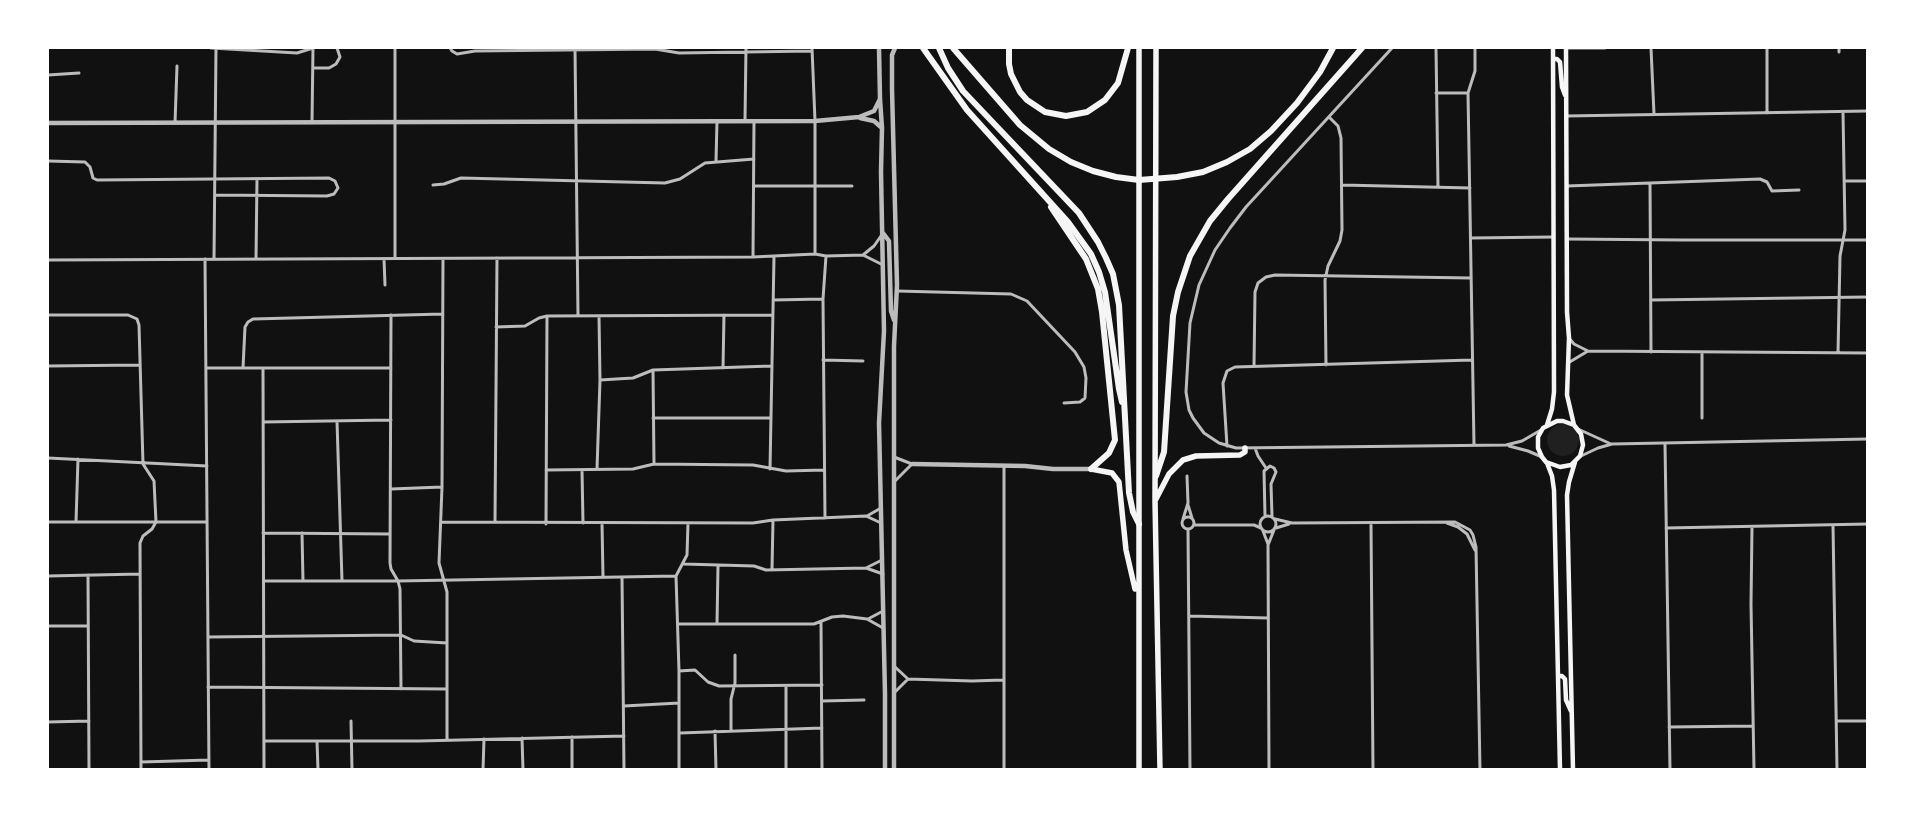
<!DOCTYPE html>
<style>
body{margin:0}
#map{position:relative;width:1915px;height:817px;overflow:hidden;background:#111;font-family:Roboto,sans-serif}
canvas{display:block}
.frame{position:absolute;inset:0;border:49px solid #fff;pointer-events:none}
</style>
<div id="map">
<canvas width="1915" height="817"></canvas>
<div class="frame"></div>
</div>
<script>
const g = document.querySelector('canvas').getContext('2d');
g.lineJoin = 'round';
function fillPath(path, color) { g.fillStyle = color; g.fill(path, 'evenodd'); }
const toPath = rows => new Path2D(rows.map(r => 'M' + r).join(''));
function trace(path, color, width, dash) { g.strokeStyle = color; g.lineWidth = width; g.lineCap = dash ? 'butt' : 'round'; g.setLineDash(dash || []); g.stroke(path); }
const green = toPath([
 '1547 440a16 16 0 1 1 32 0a16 16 0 1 1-32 0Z'
]);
const minor = toPath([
 [211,48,297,53,313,48],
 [450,48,452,51,457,54,475,51,655,49,679,53,812,51],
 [575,48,578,316],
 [812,48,815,121,815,254],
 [1392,48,1246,207,1230,228,1215,250,1199,285,1190,323,1186,392,1189,410,1193,418,1204,433,1219,443,1236,448,1506,445,1522,441,1541,430],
 [1436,48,1438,187],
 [1566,48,1605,48],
 [1651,48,1654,114],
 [1839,48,1839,52],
 [313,68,329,68,336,64,340,57,337,48],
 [48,75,79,73],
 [1436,93,1468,93],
 [1767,113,1767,48],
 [1566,116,1868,111],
 [745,120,746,48],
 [312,122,313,48],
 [175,123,177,66],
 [48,161,85,162,90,167,93,178,97,180,329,178,335,181,338,188,334,194,327,196,215,195],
 [716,161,717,121],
 [1844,181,1868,181],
 [1650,183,1651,352],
 [433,185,444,184,461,178,665,183,680,179,705,163,754,159],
 [1342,185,1470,188],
 [754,186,852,186],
 [1567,186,1760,179,1767,182,1772,191,1799,190],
 [1471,238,1553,237],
 [1567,239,1682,240,1868,240],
 [863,255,874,246,881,236],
 [753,257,754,121],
 [395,258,395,48],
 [205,259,209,770],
 [214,259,216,48],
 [256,259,257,179],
 [384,259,385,285],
 [443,259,442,487,439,563,447,592,447,740],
 [48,260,753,257,815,254,826,256,863,255,883,265],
 [897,291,1011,294,1027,301,1075,352,1084,367,1086,378,1085,398,1080,402,1064,403],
 [773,300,823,299],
 [1651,300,1868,297],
 [48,315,128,315,137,319,139,325,143,464,154,481,156,522,152,529,143,536,140,543,141,770],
 [391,315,390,563,391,569,398,581,400,589,401,689],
 [496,327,525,326,539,318,547,316,773,315],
 [1569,338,1574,344,1588,351],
 [1838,353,1840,256,1845,230,1843,112],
 [823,360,863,361],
 [1568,363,1588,351,1868,353],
 [1326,365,1325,280,1328,266,1340,241,1342,230,1341,138,1338,126,1329,117],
 [48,366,139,365],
 [1254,366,1255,292,1258,283,1266,277,1275,275,1471,278],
 [206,368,391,368],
 [243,368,245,327,248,322,253,319,443,314],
 [263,368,264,770],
 [723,368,724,315],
 [653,370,654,464],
 [600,380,633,378,653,370,771,366],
 [653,418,770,418],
 [1702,418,1702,352],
 [337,421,342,581],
 [263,422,391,420],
 [1578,429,1611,444],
 [1665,444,1670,770],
 [1474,445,1468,93,1475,71,1475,48],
 [1227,446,1223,383,1227,371,1235,367,1472,360],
 [1509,446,1528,451,1542,457],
 [1255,448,1258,456,1266,468],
 [1581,456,1598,448,1612,444,1868,439],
 [894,457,912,464],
 [48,458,207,466],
 [597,469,600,380,599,316],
 [770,469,774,257],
 [546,470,633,469,654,464,753,465,786,471,824,470],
 [582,470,583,523],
 [894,482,912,464],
 [391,489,442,487],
 [1188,505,1192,518],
 '1260 524a8 8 0 1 1 16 0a8 8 0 1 1-16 0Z',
 [867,516,881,508],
 [1265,516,1264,471,1270,466,1274,468,1276,472,1271,484,1272,516],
 '1182 523a6 6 0 1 1 12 0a6 6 0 1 1-12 0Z',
 [825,518,823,299,826,256],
 [1183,519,1188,503,1187,476],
 [1275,519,1292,523,1455,522,1470,530,1473,535,1476,547,1480,770],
 [48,522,207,522],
 [76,522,78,459],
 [441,522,753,523,773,520,866,516,881,523],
 [495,522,497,258],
 [602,523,603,577],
 [1447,523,1458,527,1467,534,1475,550],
 [546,524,547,316],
 [1371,524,1373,770],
 [1194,525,1254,525,1261,528],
 [1833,525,1837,770],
 [1752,527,1751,604,1754,770],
 [1276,528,1289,524],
 [1666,528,1868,524],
 [1188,529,1190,770],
 [1263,531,1268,544],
 [263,533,390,534],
 [302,533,303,581],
 [684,564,754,566,766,570,866,568,882,560],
 [866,568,883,574],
 [772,569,773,520],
 [88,575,89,770],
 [48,576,140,574],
 [622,577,624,770],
 [264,581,398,581,676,576],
 [1189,616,1268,618],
 [868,619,883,611],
 [821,622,822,770],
 [678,624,814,624,832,617,843,616,867,619,883,628],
 [717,624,718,565],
 [48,626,88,626],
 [208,637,401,635,414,641,447,643],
 [894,666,908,679,972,681,1003,680],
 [679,671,695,670,708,682,719,686,822,685],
 [786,686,786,770],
 [208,687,447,689],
 [894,693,908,679],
 [822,701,864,700],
 [624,706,679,703],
 [351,721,352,770],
 [1837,721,1868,721],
 [48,722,89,721],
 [1669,727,1753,726],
 [715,731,716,770],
 [731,731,731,699,735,683,735,655],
 [680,733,822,728],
 [572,737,572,770],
 [522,738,523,770],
 [264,741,419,741,624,736],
 [317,741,318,770],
 [141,762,209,760],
 [483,770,484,739],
 [679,770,679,671,676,576,687,555,688,523],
 [1004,770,1004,466],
 [1269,770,1268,545,1274,530]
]);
const tertiary = toPath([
 [879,48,880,99,882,128,881,172,884,331,879,423,885,694,885,770],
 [860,118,874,121,882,128],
 [48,123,815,121,859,117,874,111,880,99],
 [883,233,889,241,891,311,894,320],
 [912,464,1025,466,1053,469,1091,469],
 [894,770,894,346,897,285,892,89,892,55,895,48]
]);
const secondary = toPath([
 [1566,48,1567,312,1569,338,1567,395,1574,425,1581,434,1583,445,1580,456,1571,465,1560,467,1546,462,1542,457,1538,448,1538,437,1543,428,1557,421,1563,421,1574,425],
 [1554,59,1557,59,1560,62,1562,87,1565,95],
 [1547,425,1552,409,1554,392,1553,48],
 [1547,463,1552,476,1554,490,1560,770],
 [1558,676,1562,676,1565,679,1566,700,1571,711],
 [1573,770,1567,495,1569,482,1575,462]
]);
const trunk = toPath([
 [1156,48,1155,501,1160,770],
 [1091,469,1112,473,1119,482,1126,550,1135,589],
 [1156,499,1169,474,1183,460,1196,456,1240,455,1245,452,1245,448],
 [1139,770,1139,48]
]);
const motorway = toPath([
 [923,48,967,110,1068,222,1091,254,1099,272,1105,292,1119,389,1122,402],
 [939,48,948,68,963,91,1079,213,1098,242,1106,258,1113,274,1119,305,1129,493,1133,512,1139,524],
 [953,48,1020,125,1049,149,1071,162,1093,171,1116,177,1139,180,1177,177,1203,172,1227,162,1250,149,1271,131,1297,103,1320,72,1333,48],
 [1009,48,1009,64,1011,74,1020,92,1027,100,1045,112,1066,116,1087,112,1105,100,1118,83,1128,48],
 [1051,207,1086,259,1098,289,1102,312,1115,440,1109,453,1091,469],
 [1156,476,1164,452,1173,316,1178,292,1190,256,1210,221,1228,199,1362,48]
]);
fillPath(green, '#202020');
trace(minor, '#bcbcbc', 3);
trace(tertiary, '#bcbcbc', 4.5);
trace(secondary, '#f5f5f5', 4.5);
trace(trunk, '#f5f5f5', 5.5);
trace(motorway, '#f5f5f5', 6);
</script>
